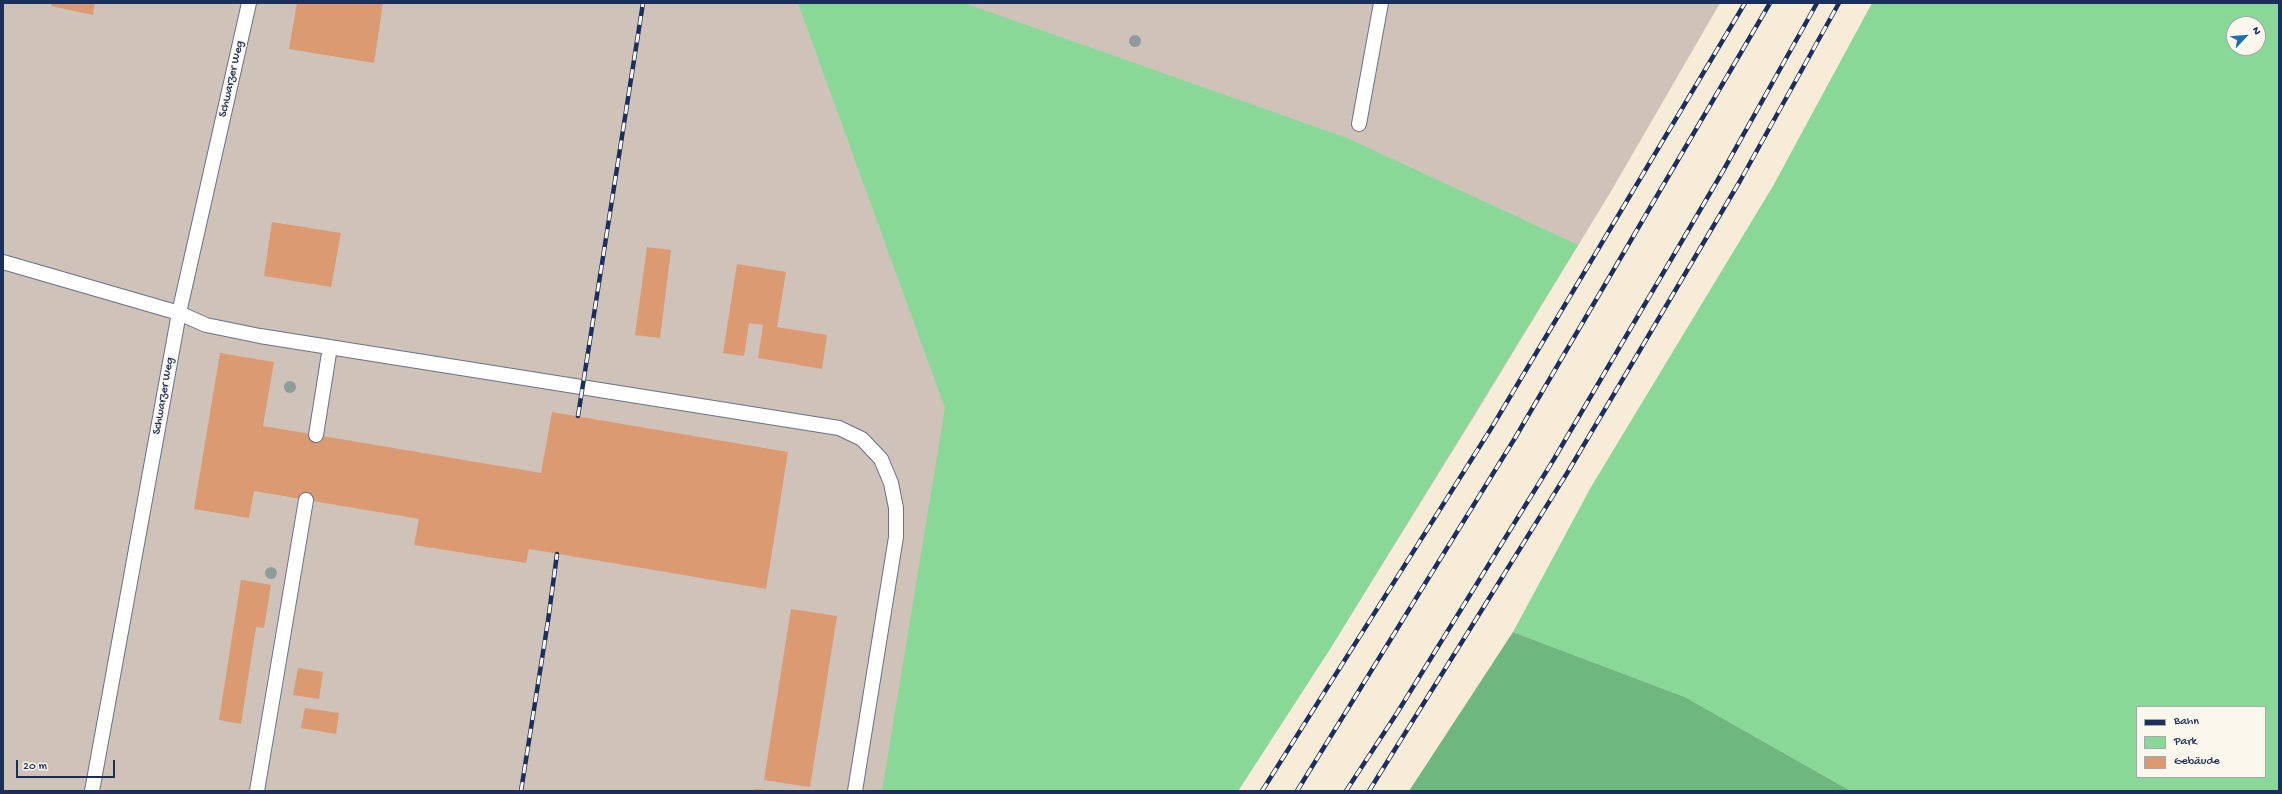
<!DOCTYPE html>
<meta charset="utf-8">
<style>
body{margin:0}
#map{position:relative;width:2282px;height:794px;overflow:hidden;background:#f7ecd8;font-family:"Gochi Hand",sans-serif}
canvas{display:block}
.frame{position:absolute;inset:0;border:4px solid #1b2f5e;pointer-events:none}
.legend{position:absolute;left:2136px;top:706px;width:130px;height:72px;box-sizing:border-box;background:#fbf7ec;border:1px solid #a1a7b3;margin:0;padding:5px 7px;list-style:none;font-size:12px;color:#1b2f5e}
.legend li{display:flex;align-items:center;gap:8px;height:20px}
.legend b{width:20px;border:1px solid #a1a7b3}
.north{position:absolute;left:2226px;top:16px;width:40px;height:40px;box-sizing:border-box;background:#fbf7ec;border:1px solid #a1a7b3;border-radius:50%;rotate:64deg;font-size:11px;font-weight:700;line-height:16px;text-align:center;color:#1b2f5e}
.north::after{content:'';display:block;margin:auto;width:14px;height:18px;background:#1f6fb2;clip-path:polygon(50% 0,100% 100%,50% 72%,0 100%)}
.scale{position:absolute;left:16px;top:760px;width:99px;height:18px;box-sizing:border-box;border:2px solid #1b2f5e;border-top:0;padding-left:5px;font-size:12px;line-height:14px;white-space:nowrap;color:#1b2f5e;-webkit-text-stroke:3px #fbf7ec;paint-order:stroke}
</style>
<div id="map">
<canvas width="2282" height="794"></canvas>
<div class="frame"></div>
<ul class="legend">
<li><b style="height:5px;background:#1b2f5e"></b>Bahn</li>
<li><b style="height:11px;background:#89d897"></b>Park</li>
<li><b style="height:11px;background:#db9a72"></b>Gebäude</li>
</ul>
<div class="north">N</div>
<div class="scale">20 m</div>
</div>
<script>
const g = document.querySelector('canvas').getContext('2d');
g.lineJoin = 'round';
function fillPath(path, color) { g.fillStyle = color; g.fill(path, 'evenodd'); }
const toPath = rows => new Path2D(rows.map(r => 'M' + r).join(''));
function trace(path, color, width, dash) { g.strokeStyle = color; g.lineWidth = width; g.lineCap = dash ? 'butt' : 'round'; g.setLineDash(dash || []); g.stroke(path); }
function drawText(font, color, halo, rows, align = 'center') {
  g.font = font + ' "Gochi Hand",sans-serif'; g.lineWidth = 3; g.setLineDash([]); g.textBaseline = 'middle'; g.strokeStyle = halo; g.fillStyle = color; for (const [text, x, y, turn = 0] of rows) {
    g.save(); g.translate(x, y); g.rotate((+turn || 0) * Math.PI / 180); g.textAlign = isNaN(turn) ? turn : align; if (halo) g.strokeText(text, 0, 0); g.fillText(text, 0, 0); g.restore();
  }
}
const industrial = toPath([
 [3,3,1720,3,1610,193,1478,410,1330,649,1238,791,3,791]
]);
const green = toPath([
 [798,3,964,3,1347,138,1578,245,1330,649,1238,791,882,791,945,408],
 [1872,3,2279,3,2279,791,1851,791,1685,697,1513,632,1591,487,1773,186],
 [2234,24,2258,24,2258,48,2234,48],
 [2137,707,2265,707,2265,777,2137,777]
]);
const forest = toPath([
 [1513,632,1685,697,1851,791,1409,791]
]);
const building = toPath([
 [52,3,95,3,93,15,51,6],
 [297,3,383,3,374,63,289,49],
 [272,222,341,233,331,287,264,276],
 [647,247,671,250,660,338,635,335],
 [737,264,786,272,777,327,827,335,822,369,758,358,763,325,749,323,744,356,723,353],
 [220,353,274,362,263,426,541,473,552,412,788,452,766,589,529,549,526,563,414,545,419,519,254,491,249,518,194,509],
 [241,580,271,585,264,628,256,627,241,724,219,720],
 [791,609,837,616,810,787,764,780],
 [298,668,323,672,319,699,293,695],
 [305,708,339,713,336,734,301,728],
 [755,789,766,790,766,791,755,791]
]);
const service = toPath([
 [1359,124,1381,3],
 [3,262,179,313,206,325,260,336,839,428,862,439,881,459,891,483,896,508,896,537,855,791],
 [316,435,330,347],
 [92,791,179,313,249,3],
 [257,791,306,500]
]);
const rail = toPath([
 [578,416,643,3],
 [521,791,548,621,557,554],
 [1262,791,1492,427,1745,3],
 [1297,791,1515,438,1770,3],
 [1346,791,1397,713,1554,459,1723,171,1817,3],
 [1369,791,1569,470,1740,181,1839,3]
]);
const trees = [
 [1135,41],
 [290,387],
 [271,573]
];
const streetNames = [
 ["Schwarzer Weg",232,79,-77],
 ["Schwarzer Weg",164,396,-80]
];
fillPath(industrial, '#cec2b9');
fillPath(green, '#89d897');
fillPath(forest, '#6eb880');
fillPath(building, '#db9a72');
trace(service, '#687189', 16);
trace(service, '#fff', 14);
trace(rail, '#1b2f5e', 4.5);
trace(rail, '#fbf7ec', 3, [9]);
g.fillStyle = '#8d9b9d';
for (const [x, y] of trees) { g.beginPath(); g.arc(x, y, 6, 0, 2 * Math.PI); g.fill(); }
drawText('12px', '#1b2f5e', '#fbf7ec', streetNames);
</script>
